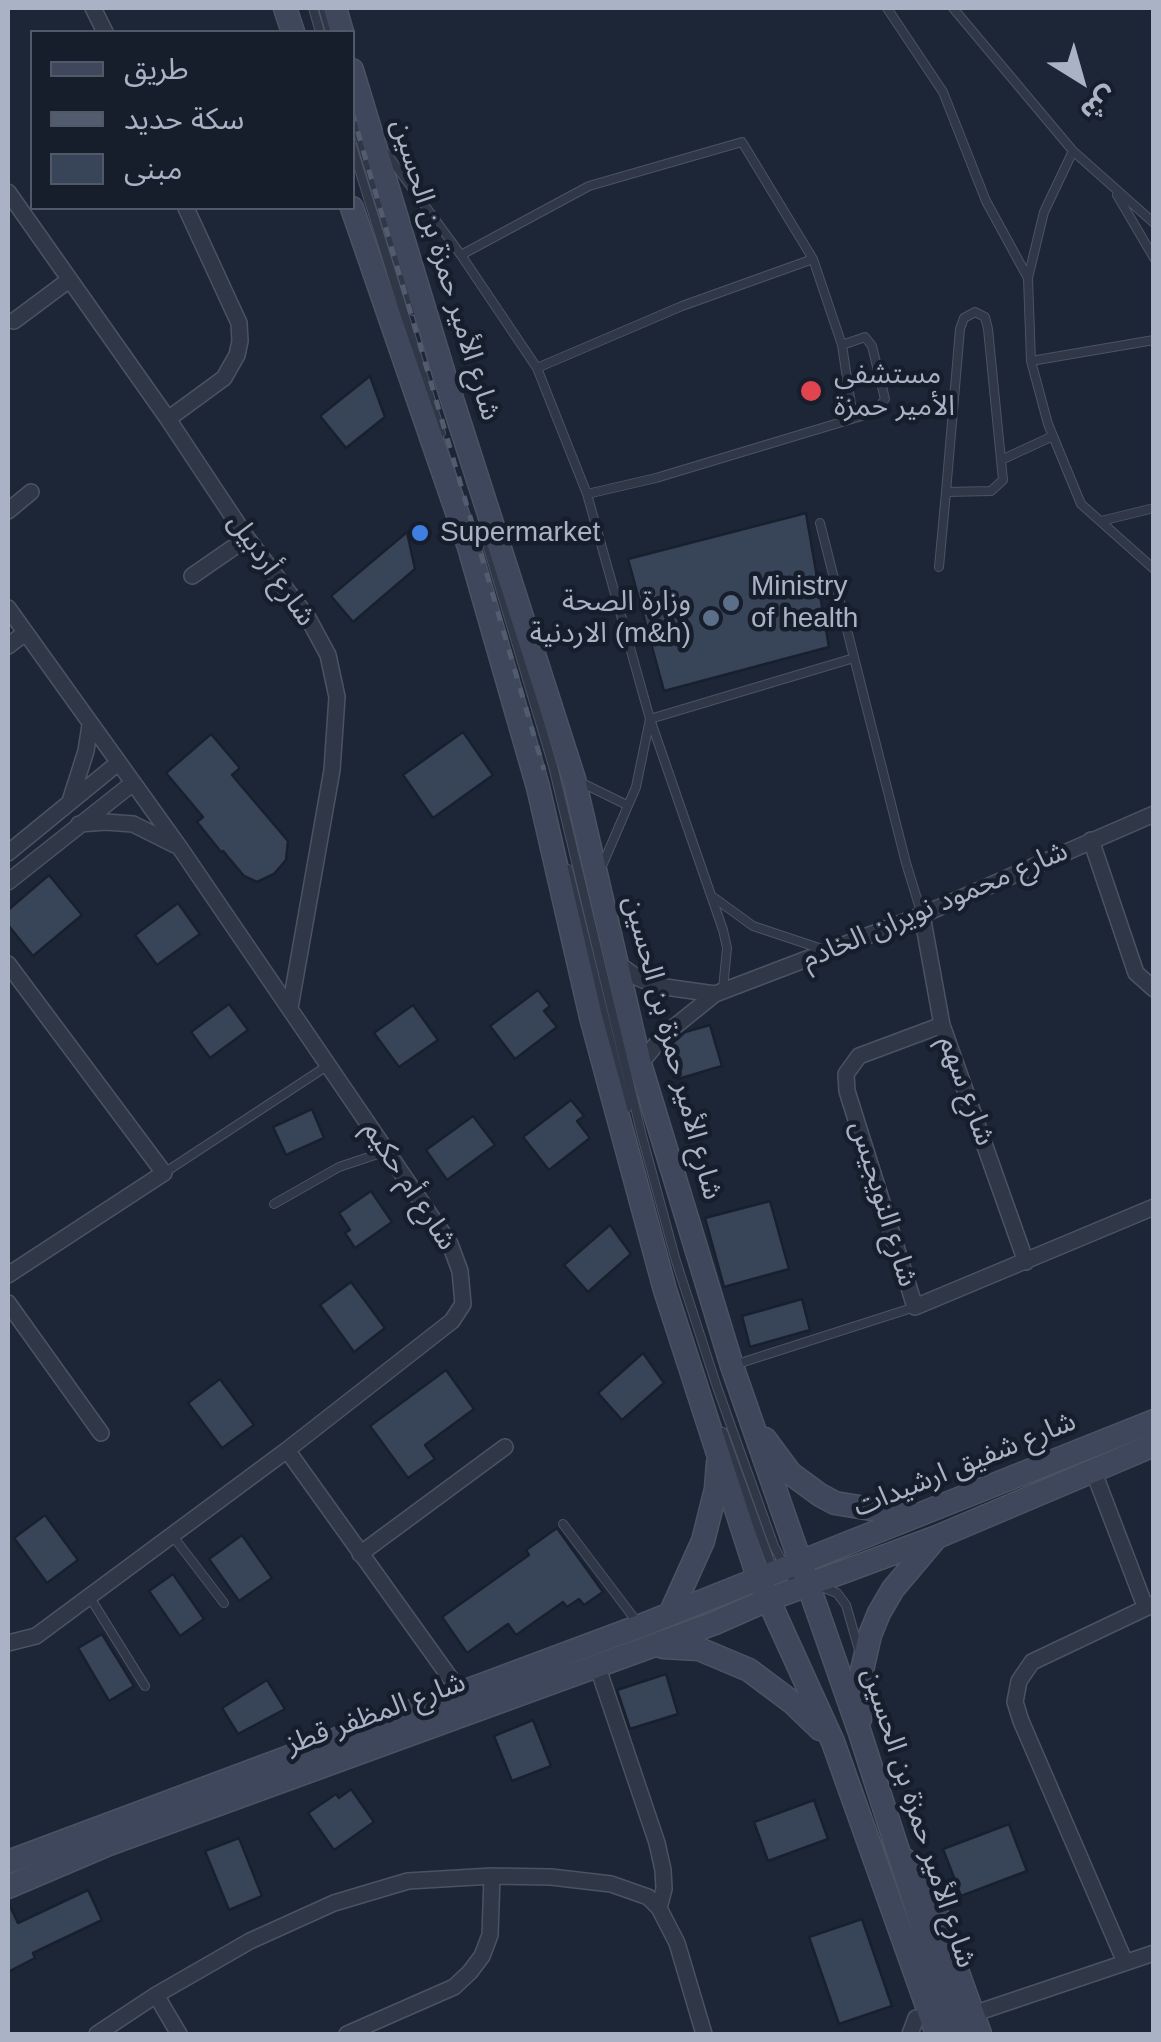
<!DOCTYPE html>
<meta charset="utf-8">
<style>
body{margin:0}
#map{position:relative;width:1161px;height:2042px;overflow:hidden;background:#1d2637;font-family:Arial,"Noto Sans Arabic",sans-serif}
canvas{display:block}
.frame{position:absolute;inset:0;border:10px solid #aab2c5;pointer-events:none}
.legend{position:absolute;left:30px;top:30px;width:325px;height:180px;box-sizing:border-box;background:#161e2c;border:2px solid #515969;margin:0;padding:12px 18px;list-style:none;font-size:30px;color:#aab2c5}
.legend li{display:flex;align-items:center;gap:20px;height:50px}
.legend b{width:50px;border:2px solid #515969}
.north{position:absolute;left:1031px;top:30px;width:100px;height:100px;-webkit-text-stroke:8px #161e2c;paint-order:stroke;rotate:143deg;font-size:28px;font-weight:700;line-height:40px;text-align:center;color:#aab2c5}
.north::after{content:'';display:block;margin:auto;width:35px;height:45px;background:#aab2c5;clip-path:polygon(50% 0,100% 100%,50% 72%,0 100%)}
</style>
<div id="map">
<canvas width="1161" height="2042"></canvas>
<div class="frame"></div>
<ul class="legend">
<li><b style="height:12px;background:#3e475b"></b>طريق</li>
<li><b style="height:12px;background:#525c6f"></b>سكة حديد</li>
<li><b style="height:28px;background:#384458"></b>مبنى</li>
</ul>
<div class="north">ش</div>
</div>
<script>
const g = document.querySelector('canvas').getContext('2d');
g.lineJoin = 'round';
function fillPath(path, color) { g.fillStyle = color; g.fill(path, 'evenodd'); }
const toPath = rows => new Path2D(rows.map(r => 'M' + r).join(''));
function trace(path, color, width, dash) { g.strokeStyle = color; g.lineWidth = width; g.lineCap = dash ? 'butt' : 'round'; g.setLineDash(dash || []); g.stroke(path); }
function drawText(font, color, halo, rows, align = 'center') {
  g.font = font + ' Arial,"Noto Sans Arabic",sans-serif'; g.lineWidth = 9; g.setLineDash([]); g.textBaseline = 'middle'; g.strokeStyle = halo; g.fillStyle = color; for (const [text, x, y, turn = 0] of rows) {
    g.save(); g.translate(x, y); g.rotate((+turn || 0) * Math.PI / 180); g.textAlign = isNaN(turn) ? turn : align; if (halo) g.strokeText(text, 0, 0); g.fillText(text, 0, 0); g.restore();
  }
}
const building = toPath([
 [370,376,385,417,346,448,320,416,370,376],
 [806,513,829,647,664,691,628,559,806,513],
 [407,532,415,569,353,622,331,596,407,532],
 [463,732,493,775,433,818,403,775,463,732],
 [211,734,240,768,232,775,288,841,286,860,274,874,257,882,244,876,223,851,221,852,197,822,203,817,166,773,211,734],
 [49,875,82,915,33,956,8,925,8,910,49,875],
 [178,903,200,934,157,965,135,935,178,903],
 [538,990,550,1006,544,1011,557,1027,515,1059,490,1026,538,990],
 [229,1004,248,1030,210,1058,191,1032,229,1004],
 [413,1005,438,1040,399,1067,374,1033,413,1005],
 [710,1025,722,1066,678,1079,668,1047,685,1032,710,1025],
 [571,1100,584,1116,577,1121,590,1138,549,1170,523,1137,571,1100],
 [312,1109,324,1138,286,1155,273,1127,312,1109],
 [473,1116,495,1145,447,1180,426,1150,473,1116],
 [371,1191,392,1222,355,1248,345,1233,350,1230,339,1213,371,1191],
 [770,1201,789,1269,724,1287,705,1218,770,1201],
 [610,1225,631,1254,588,1292,564,1265,610,1225],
 [351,1282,385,1328,354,1352,320,1305,351,1282],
 [802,1299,810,1330,750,1347,742,1316,802,1299],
 [643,1353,664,1383,622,1420,598,1393,643,1353],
 [446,1370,474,1409,425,1445,435,1459,408,1478,370,1426,446,1370],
 [220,1379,254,1425,222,1448,188,1403,220,1379],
 [45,1515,78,1560,47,1583,14,1538,45,1515],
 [557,1528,603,1592,584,1605,579,1599,567,1607,563,1602,516,1635,508,1624,467,1653,442,1617,529,1555,526,1550,557,1528],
 [242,1535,272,1578,239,1601,209,1559,242,1535],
 [173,1574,204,1619,180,1636,149,1591,173,1574],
 [102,1634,134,1686,109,1701,78,1648,102,1634],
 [666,1674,678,1714,630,1729,617,1690,666,1674],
 [267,1680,285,1709,238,1734,222,1708,267,1680],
 [533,1720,551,1766,512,1781,494,1736,533,1720],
 [351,1789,374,1822,334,1850,308,1813,336,1794,339,1798,351,1789],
 [814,1800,828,1839,768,1861,754,1822,814,1800],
 [1009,1824,1027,1871,961,1896,943,1849,1009,1824],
 [239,1838,262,1896,229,1910,205,1851,239,1838],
 [88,1890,102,1920,33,1953,35,1958,8,1972,8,1902,18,1923,88,1890],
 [862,1919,892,2006,839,2024,809,1937,862,1919]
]);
const lane = toPath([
 [313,8,320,32],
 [323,8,330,32],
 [887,8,943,92,986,201,1028,278],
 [953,8,1073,151,1154,223],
 [352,113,413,311],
 [352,146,441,433],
 [1073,151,1044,212,1028,278,1031,361,1048,424,1081,504,1154,569],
 [387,154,461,255,537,368,587,494,650,719,636,787,602,866],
 [1117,195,1154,258],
 [461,255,589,186,742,142,813,259,842,345,853,418],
 [1031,361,1154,340],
 [537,368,682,306,813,259],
 [1001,460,1053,436],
 [587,494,656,478,875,412,885,399,872,346,865,337,842,345],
 [1101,521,1154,508],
 [820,523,906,863,922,915],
 [488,548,553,766,642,1136,676,1261,717,1387,774,1546,789,1575,801,1583],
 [939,567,946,492,960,329,964,318,975,312,985,317,988,329,1003,480,991,491,946,492],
 [582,783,627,805],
 [568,869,627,1108],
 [713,897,753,926,825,950],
 [723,989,727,948,723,930,650,719,854,658],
 [164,1173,327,1066],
 [274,1204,339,1167,387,1151],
 [734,1365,915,1307],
 [723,1432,773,1570],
 [563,1524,637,1622],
 [172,1535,224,1603],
 [819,1586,837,1593,846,1605,859,1650],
 [89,1596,145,1686]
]);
const street = toPath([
 [93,8,105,32],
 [8,192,168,419,247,538,308,618,328,655,337,697,332,770,290,1008],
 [14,321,69,280],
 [168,419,224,378,237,355,240,341,239,323,186,208],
 [8,511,31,492],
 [192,576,247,538],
 [8,608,180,848,450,1244,460,1271,463,1304,452,1321,287,1450,36,1636,8,1643],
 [8,646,25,633],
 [71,798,86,751,90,725],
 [79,824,106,822,133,824,175,845],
 [1091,840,1136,973,1154,989],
 [8,853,118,763],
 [8,882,133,783],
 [922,915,942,1025,1026,1262],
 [617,963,638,978,658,986,715,994],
 [8,964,164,1173,8,1275],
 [942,1025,859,1056,846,1074,847,1091,915,1307,1154,1207],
 [640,1064,663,1036,715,994,922,915,1154,814],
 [8,1303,101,1433],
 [287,1450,461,1693],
 [1093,1470,1145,1606],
 [360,1554,505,1447],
 [597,1665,657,1843,663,1870,664,1889,659,1908],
 [1125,1962,1021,1721,1015,1702,1019,1681,1032,1662,1154,1604],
 [156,1995,179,2034],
 [973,2014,1154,1953],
 [97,2034,156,1995,250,1941,334,1903,408,1881,492,1876,551,1877,611,1884,648,1897,659,1908,677,1943,704,2034],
 [347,2034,454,1987,470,1972,482,1956,490,1935,492,1876],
 [910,2034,916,2018]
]);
const secondary = toPath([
 [285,8,293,32],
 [335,8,342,32],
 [352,70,444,374,574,779,640,1064,732,1366,860,1733,957,2034],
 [352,208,469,547,538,787,591,1017,665,1290,758,1577,833,1742,937,2034],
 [765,1439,790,1473,820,1495,835,1503,914,1516],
 [671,1612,703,1541,716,1489,718,1463],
 [663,1647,699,1649,749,1670,793,1703,820,1729],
 [860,1719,861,1675,870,1635,879,1613,893,1589,936,1538],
 [902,1858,916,1868,927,1887,980,2034],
 [8,1862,640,1626,1154,1421],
 [8,1887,109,1844,715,1623,767,1600,937,1537,1154,1445]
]);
const rail = toPath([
 [352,112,544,770]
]);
const markers = [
 [811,391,12,"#e0444e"],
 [420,533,10,"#3f7fe0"],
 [731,603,10,"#5c6f8a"],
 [711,618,10,"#5c6f8a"]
];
const streetNames = [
 ["شارع الأمير حمزة بن الحسين",445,270,73],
 ["شارع أردبيل",271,570,55],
 ["شارع محمود نويران الخادم",935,906,-23],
 ["شارع الأمير حمزة بن الحسين",672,1048,75],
 ["شارع سهم",966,1091,70],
 ["شارع أم حكيم",409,1186,57],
 ["شارع النويجيس",883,1204,73],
 ["شارع شفيق ارشيدات",965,1465,-22],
 ["شارع المظفر قطز",376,1714,-20],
 ["شارع الأمير حمزة بن الحسين",918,1818,72]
];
const poiNames = [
 ["مستشفى",834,375],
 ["الأمير حمزة",834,407],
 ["Supermarket",440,533],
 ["Ministry",751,587],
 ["of health",751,619],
 ["وزارة الصحة",691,602,"right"],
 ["الاردنية (m&h)",691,634,"right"]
];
fillPath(building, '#384458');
trace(building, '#18202e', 2.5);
trace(lane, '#4b5363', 10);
trace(street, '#4b5363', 18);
trace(secondary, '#4b5363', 25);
trace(lane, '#303848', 8);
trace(street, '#303848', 15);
trace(secondary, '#3e475b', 22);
trace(rail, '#525c6f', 5, [10, 10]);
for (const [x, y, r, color] of markers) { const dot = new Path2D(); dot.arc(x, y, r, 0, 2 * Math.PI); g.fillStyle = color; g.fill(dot); trace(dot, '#161e2c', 4); }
drawText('28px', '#aab2c5', '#161e2c', streetNames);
drawText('28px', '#aab2c5', '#161e2c', poiNames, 'left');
</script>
